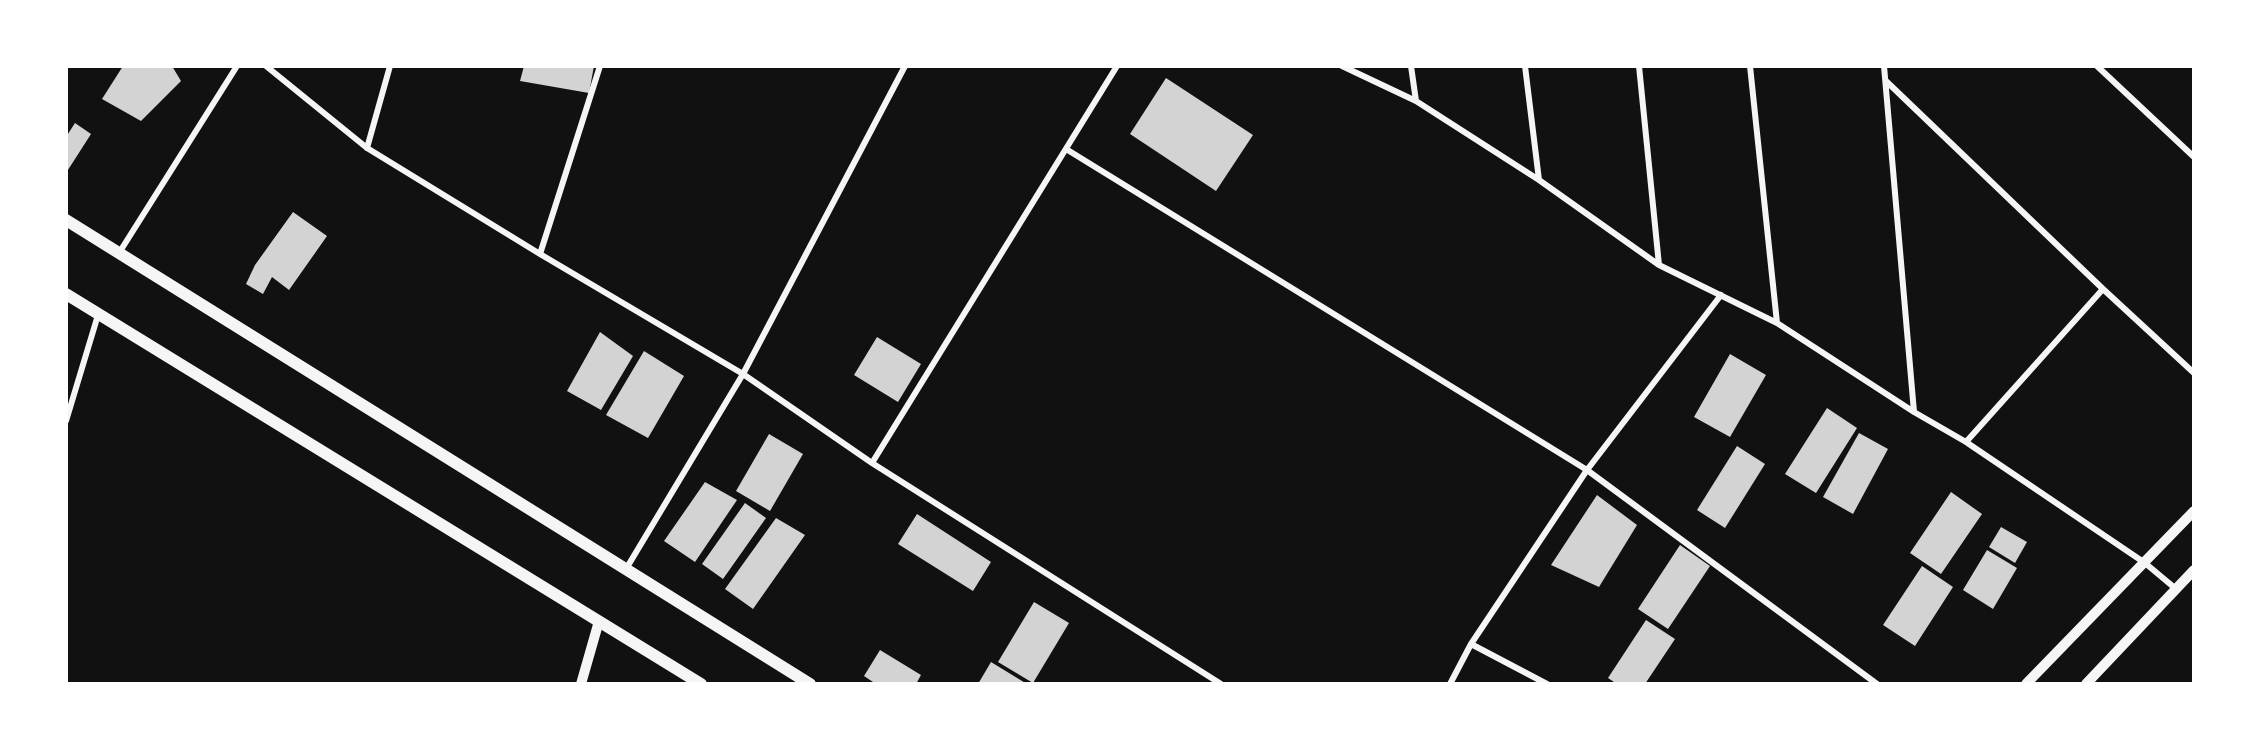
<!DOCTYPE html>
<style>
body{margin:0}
#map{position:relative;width:2260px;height:750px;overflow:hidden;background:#111;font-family:"Titillium Web",sans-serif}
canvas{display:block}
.frame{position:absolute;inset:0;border:68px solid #fff;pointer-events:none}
</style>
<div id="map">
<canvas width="2260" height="750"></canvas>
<div class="frame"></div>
</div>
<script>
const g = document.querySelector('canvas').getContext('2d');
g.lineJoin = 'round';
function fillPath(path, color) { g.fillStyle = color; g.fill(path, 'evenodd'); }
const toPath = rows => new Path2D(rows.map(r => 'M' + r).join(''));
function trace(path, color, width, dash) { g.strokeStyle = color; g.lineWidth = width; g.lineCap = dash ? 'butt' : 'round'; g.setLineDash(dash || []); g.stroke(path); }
const building = toPath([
 [123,66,172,66,181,81,141,121,102,99],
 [524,66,594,66,589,93,520,81],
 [1166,78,1253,135,1216,191,1130,134],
 [75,123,91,134,66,173,66,137],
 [293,212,327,236,289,290,272,277,263,294,246,284,255,265],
 [600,332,633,356,601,410,567,391],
 [877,337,921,364,898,402,854,375],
 [644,351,684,376,648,438,606,415],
 [1730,354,1766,375,1730,437,1694,417],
 [1827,408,1857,428,1816,493,1785,474],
 [1859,433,1888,449,1853,514,1823,497],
 [769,434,803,454,770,511,736,491],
 [1737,446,1765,464,1725,528,1697,510],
 [705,482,737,500,695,562,664,541],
 [1951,492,1982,514,1941,574,1910,553],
 [1597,495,1637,525,1599,587,1551,565],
 [745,503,766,518,723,579,702,564],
 [917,514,991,562,973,591,898,544],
 [776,518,805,535,753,609,725,589],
 [2001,527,2027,542,2015,563,1989,547],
 [1680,545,1710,566,1668,629,1638,609],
 [1987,550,2017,568,1993,609,1963,590],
 [1922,566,1953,587,1915,646,1883,625],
 [1034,602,1069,623,1033,683,998,662],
 [1646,620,1675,639,1645,684,1617,684,1608,678],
 [880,650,921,675,916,684,876,684,864,676],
 [991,662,1027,684,978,684]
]);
const minor = toPath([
 [266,66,367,148,540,254,743,374,872,463,1221,684],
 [1342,66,1416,101,1539,180,1659,265,1777,323,1914,412,1966,442,2145,563,2176,589],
 [1411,66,1416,101],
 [1525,66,1539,180],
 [1639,66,1659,265],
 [1750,66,1777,323],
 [1884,66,1914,412],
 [2097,66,2194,157],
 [1886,81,2103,289,2194,373],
 [367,148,390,66],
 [1066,149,1587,470,1877,684],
 [119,253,237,66],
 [540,254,600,66],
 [66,421,98,315],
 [1966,442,2103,289],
 [872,463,1117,66],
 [626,569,743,374,905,66],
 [1471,644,1547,684],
 [1450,684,1471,644,1587,470,1721,295]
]);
const tertiary = toPath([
 [581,684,599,621],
 [2026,684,2194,511],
 [2086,684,2194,570]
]);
const secondary = toPath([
 [66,220,810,684],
 [66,294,701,684]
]);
fillPath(building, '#d3d3d3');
trace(minor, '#f5f5f5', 6);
trace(tertiary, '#f5f5f5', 10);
trace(secondary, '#f5f5f5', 12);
</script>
